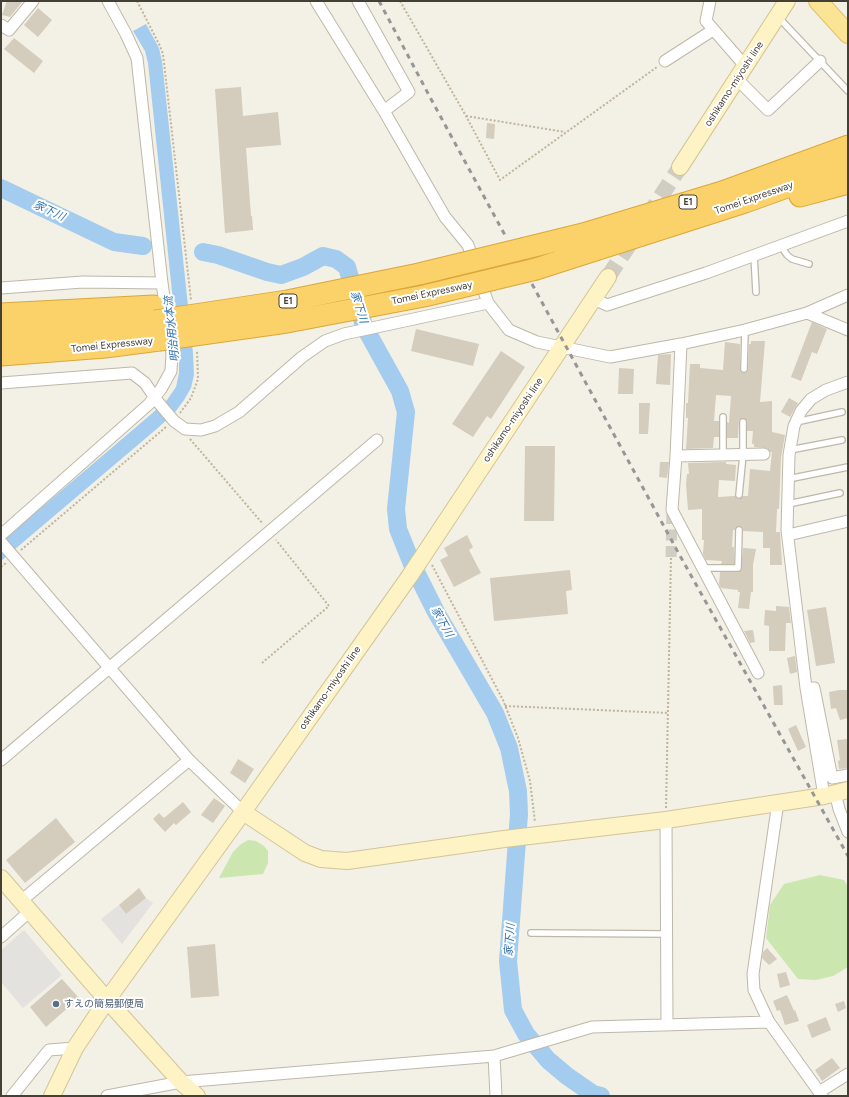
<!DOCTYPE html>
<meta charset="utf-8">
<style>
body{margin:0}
#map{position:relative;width:849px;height:1097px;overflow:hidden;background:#f3f0e6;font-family:Figtree,sans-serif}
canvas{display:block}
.frame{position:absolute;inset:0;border:2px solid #454036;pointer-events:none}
</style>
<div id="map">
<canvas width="849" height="1097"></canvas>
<div class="frame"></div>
</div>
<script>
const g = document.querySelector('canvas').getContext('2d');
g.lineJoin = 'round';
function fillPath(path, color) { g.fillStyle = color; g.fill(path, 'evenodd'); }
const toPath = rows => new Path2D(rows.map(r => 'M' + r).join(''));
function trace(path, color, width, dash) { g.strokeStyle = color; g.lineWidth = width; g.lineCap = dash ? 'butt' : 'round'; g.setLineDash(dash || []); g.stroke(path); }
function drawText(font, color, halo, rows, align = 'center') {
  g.font = font + ' Figtree,"Noto Sans JP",sans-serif'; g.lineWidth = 4; g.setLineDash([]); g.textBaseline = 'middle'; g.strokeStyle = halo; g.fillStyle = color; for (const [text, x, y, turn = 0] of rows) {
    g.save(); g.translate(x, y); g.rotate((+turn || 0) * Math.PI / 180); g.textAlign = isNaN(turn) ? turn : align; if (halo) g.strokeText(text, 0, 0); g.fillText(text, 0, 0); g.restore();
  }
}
const green = toPath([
 [248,840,256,841,264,846,268,851,268,863,263,874,219,878,233,852,241,844],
 [820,875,844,880,848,887,848,967,833,976,816,980,798,979,766,938,770,905,784,884]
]);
const parking = toPath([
 [146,898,153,903,122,944,101,919,119,905,126,914],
 [24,930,62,975,23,1008,1,982,1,950]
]);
const water = toPath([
 [146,24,159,48,162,61,193,353,194,375,191,388,184,400,176,411,159,427,1,561,1,542,149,416,167,400,176,387,179,373,179,358,148,63,145,51,133,31]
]);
const river = toPath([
 [1,188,114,242,143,246],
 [203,252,218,255,267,272,281,275,303,267,323,256,336,259,347,267,364,326,400,391,406,412,396,509,398,529,412,564,436,612,495,713,509,748,518,791,519,814,508,961,513,1010,526,1034,548,1060,567,1076,593,1094,601,1096]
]);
const building = toPath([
 [7,1,23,1,10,17,2,15],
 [38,8,52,20,38,37,24,25],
 [14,38,43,61,34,73,4,49],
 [241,87,243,116,278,112,281,145,246,148,251,216,252,216,253,230,225,233,215,89],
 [487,123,495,124,494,139,486,138],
 [812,322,827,329,817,354,812,352,801,381,791,377],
 [416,329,479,344,473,366,411,351],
 [751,341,765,341,760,402,772,401,772,432,785,435,781,458,779,509,777,509,776,532,780,532,782,565,770,565,770,548,763,548,763,532,743,531,743,528,740,526,736,527,735,530,733,530,732,547,734,547,734,564,721,564,722,561,706,560,703,554,704,540,702,540,702,509,688,510,686,484,687,474,689,474,688,463,726,462,726,464,736,465,735,481,719,480,718,497,735,496,736,498,739,499,743,496,748,496,750,469,770,471,772,452,770,452,767,448,754,447,754,444,752,444,753,431,747,431,747,422,745,419,743,418,739,420,738,438,727,438,727,422,729,423,731,396,716,395,714,421,719,421,719,437,714,437,713,448,686,449,688,418,686,418,686,403,688,403,690,364,700,364,700,368,723,370,725,342,740,344,740,369,741,372,746,373,748,370,749,344,751,344],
 [501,351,525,367,491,419,487,416,473,437,452,424],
 [671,354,670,385,656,384,658,355],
 [619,368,634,369,633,394,618,394],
 [789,398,798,403,790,417,781,412],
 [639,403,650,403,648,434,639,434],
 [525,446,555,446,554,521,524,521],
 [660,462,669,462,667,478,659,477],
 [467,535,473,547,469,550,481,573,454,587,440,560,448,556,444,548],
 [743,548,756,549,753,565,753,592,751,592,749,609,738,608,740,592,738,592,738,590,721,588,719,584,720,572,738,572,741,570],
 [570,570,572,590,566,591,568,614,494,621,490,578],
 [776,606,789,607,791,623,786,623,785,651,769,651,769,626,764,625,765,610,776,611],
 [826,607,835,663,816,666,807,610],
 [753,630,755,642,750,643,744,631],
 [795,656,797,672,790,674,787,658],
 [782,685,783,705,774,705,773,686],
 [840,690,848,690,848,718,840,720,836,708,831,709,829,692],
 [796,725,806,747,798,751,788,729],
 [848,739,848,768,839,769,838,761,840,760,837,740],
 [238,759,254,769,245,783,230,773],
 [214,798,225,806,213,823,201,815],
 [183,802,191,812,176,825,174,823,165,832,153,819,159,813,164,818],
 [56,818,75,842,25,883,6,860],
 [139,888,146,898,126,914,119,905],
 [215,944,219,996,191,998,187,947],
 [767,948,777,959,769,965,762,958,763,952],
 [786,972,790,985,780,988,777,974],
 [62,979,79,998,46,1027,30,1007],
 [787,995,794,1011,795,1010,799,1021,785,1025,780,1010,777,1011,773,1001],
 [844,1001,846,1008,838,1012,835,1004],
 [826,1017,831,1030,812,1038,807,1025],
 [832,1058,840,1068,822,1081,815,1070]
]);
const streetTunnel = toPath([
 [671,557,672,510]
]);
const secondaryTunnel = toPath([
 [608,277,680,167]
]);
const path = toPath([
 [137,1,160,46,163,54,191,300],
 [400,1,466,116,500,180,657,67],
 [466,116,565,132],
 [180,413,191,398,198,379,197,350],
 [190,439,263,524],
 [21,550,166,427],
 [432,565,503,700,518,738,530,781,535,822],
 [1,567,6,563],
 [262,663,329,606,276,540],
 [505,706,668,713],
 [666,808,671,557]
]);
const lane = toPath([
 [779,18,848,91],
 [781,246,787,255,792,259,809,264],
 [754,255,756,292],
 [744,369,745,330],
 [796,422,842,412],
 [790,450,842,440],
 [723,455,723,417],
 [788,479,848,467],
 [739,495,743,455,743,422],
 [788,504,840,493],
 [703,568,738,568,739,530],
 [531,933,666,934]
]);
const street = toPath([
 [316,1,384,111,445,217,468,245,488,303],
 [358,1,409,92,384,111],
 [710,1,706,21,746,67],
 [1,25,9,30,33,1],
 [665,61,713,30],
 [737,79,768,110,820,61],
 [1,288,83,282,162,283],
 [594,299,607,305,706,273,848,221],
 [807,313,848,330],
 [681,344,676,456,672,510,758,673],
 [1,383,132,373,145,383,158,402,174,421,185,429,201,430,215,426,239,412,302,357,325,341,344,334,488,303,509,330,537,342,610,357,681,344,745,330,807,313,848,295],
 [676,456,764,454],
 [1,535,149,404,161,389,171,371,172,354,162,283,137,58,126,34,108,1],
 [788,535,848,521],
 [1,542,189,760,243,812],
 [806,688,814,688,832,778,848,775],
 [1,760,377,440],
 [835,792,839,809,848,832],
 [824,796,806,688,787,530,789,455,794,426,801,411,811,399,826,390,848,382],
 [778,802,753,974,754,990,769,1022,822,1096],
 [666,820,667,1025],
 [21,901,189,760],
 [1,937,30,911],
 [494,1056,496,1096],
 [819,1092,848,1074],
 [12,1096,49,1050,75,1048],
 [107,1096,181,1082,494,1056,592,1027,769,1022]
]);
const secondary = toPath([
 [680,167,787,1],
 [243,812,305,853,321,859,347,861,504,839,666,820,824,796,848,790],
 [1,878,107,1000,181,1082,197,1096],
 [52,1096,75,1048,107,1000,243,812,409,577,608,277]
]);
const primary = toPath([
 [818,1,848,34]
]);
const highway = toPath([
 [800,196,848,183],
 [526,248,583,234,722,192,848,146],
 [536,269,745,202,848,165],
 [1,314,154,306],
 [1,335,104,327,155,321],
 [1,355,105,347,159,340]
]);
const rail = toPath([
 [379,1,431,99,506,237],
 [532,284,679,554,848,856]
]);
const highwayBridge = toPath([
 [155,321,287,301,419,274,526,248],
 [159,340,287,322,424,296,536,269]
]);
const markers = [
 [56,1004,4,"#5c6f8a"]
];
const shields = [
 [688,202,18],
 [288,301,18]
];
const shieldNames = [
 ["E1",688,202],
 ["E1",288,301]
];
const streetNames = [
 ["oshikamo-miyoshi line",734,84,-57],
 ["Tomei Expressway",754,198,-19],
 ["Tomei Expressway",432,293,-12],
 ["Tomei Expressway",112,345,-6],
 ["oshikamo-miyoshi line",513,420,-56],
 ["oshikamo-miyoshi line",330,688,-55]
];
const serviceNames = [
 ["すえの簡易郵便局",64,1004]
];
const waterNames = [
 ["家下川",49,211,25],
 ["家下川",359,307,73],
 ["明治用水本流",172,329,-96],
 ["家下川",442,622,61],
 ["家下川",510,940,-86]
];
fillPath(green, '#cbe7af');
fillPath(parking, '#e4e2de');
fillPath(water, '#a3ccef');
trace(river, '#a3ccef', 18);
fillPath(building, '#d4ccbc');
trace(streetTunnel, '#d0cdc3', 11, [11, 5.5]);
trace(secondaryTunnel, '#d0cdc3', 16, [16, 8]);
trace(lane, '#beb8a9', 8);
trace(street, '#beb8a9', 13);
trace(secondary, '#d2c597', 18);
trace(primary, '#e1c366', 20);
trace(highway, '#dba738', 23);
trace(path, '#c0b49a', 2, [2, 2]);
trace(lane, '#fff', 5.5);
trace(street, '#fff', 11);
trace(secondary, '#fef3c5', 16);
trace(primary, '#fce496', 18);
trace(highway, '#fbd269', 21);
trace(rail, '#969696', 3, [5, 5]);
trace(highwayBridge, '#dba738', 23, []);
trace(highwayBridge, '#fbd269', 21);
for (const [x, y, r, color] of markers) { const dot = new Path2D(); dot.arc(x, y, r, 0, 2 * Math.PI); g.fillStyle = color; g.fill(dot); trace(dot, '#fff', 1.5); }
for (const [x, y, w] of shields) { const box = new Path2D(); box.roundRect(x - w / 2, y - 7, w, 14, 3); g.fillStyle = '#fff'; g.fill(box); trace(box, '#454036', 1); }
drawText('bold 9px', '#454036', null, shieldNames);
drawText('10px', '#454036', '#fff', streetNames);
drawText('10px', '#4e5e75', '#fff', serviceNames, 'left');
drawText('italic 11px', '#3073b0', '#fff', waterNames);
</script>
